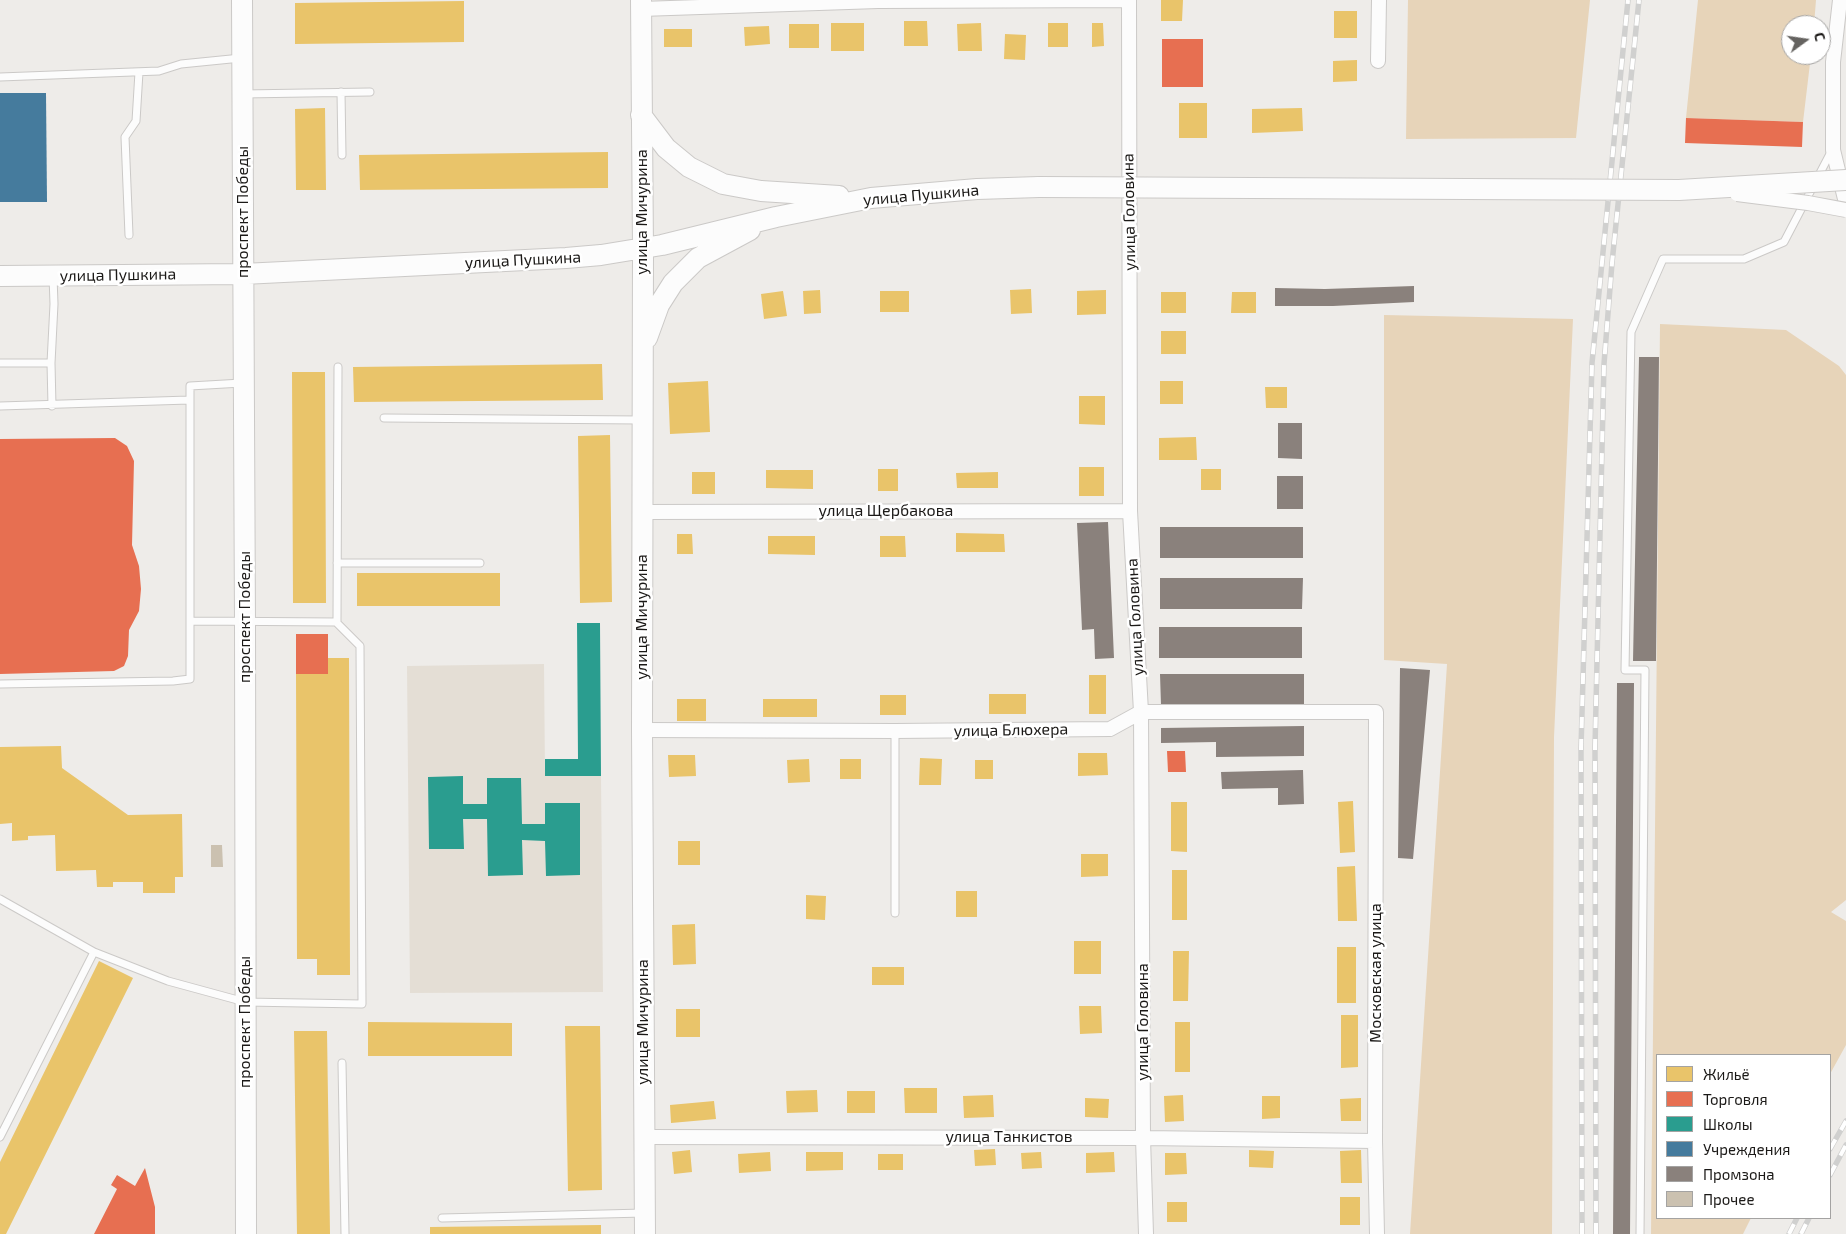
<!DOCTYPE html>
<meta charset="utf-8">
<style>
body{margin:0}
#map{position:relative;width:1846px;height:1234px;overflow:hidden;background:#eeece9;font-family:"Exo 2",sans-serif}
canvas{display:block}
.legend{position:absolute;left:1656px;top:1054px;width:175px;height:165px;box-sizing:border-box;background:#fff;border:1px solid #a4a3a2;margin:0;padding:6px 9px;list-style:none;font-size:15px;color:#1b1917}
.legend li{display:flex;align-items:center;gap:10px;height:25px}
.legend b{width:25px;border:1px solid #a4a3a2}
.north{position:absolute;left:1781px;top:15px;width:50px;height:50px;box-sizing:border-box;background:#fff;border:1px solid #a4a3a2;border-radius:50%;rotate:76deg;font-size:14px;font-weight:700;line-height:20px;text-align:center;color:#1b1917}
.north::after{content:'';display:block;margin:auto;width:18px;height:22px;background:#656360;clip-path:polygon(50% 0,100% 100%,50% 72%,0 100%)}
</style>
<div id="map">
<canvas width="1846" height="1234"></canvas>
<ul class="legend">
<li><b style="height:14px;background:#e9c46a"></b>Жильё</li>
<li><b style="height:14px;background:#e76f51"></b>Торговля</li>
<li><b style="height:14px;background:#2a9d8f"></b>Школы</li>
<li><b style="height:14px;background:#457b9d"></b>Учреждения</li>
<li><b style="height:14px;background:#8a817c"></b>Промзона</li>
<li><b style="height:14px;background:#cbc1b0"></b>Прочее</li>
</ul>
<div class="north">С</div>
</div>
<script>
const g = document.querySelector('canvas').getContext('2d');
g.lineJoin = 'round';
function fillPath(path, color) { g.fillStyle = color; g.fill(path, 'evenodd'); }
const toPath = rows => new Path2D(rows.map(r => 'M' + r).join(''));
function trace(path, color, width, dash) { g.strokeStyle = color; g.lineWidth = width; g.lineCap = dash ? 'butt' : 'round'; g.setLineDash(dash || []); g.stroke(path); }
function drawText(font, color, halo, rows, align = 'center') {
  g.font = font + ' "Exo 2",sans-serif'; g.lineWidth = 5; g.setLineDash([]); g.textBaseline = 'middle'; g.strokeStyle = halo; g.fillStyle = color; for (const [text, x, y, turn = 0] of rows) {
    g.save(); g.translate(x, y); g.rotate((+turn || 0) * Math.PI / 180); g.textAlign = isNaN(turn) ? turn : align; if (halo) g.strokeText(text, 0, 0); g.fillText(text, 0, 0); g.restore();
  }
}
const built = toPath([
 [544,664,545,776,601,776,603,992,410,993,407,666]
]);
const green = toPath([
 [1408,0,1590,0,1576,138,1406,139],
 [1698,0,1816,0,1814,25,1791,25,1791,55,1811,55,1803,122,1686,118],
 [1384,315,1573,319,1554,737,1552,1234,1410,1234,1447,664,1384,660],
 [1660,324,1786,330,1839,366,1846,375,1846,900,1831,912,1846,921,1846,1045,1830,1074,1830,1055,1657,1055,1657,1218,1751,1218,1743,1234,1651,1234]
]);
const homes = toPath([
 [1161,0,1183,0,1182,21,1161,21],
 [464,1,464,42,295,44,295,3],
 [1334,11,1357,11,1357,38,1334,38],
 [904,21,927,21,928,46,904,46],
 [831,23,864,23,864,51,831,51],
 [981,23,982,51,958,51,957,24],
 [1048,23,1068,23,1068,47,1048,47],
 [1092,23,1103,23,1104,46,1092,47],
 [789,24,819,24,819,48,789,48],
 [769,26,770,44,745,46,744,27],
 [664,29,692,29,692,47,664,47],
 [1005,34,1026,35,1025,60,1004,59],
 [1357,60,1357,81,1333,82,1333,61],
 [1179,103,1207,103,1207,138,1179,138],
 [325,108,326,190,296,190,295,109],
 [1302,108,1303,131,1252,133,1252,109],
 [608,152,608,188,360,190,359,155],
 [1031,289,1032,313,1011,314,1010,290],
 [820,290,821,313,804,314,803,291],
 [1106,290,1106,314,1077,315,1077,291],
 [783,291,787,316,764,319,761,294],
 [880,291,909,291,909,312,880,312],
 [1161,292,1186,292,1186,313,1161,313],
 [1232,292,1256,292,1256,313,1231,313],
 [1161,331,1186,331,1186,354,1161,354],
 [602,364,603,400,354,402,353,367],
 [292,372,325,372,326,603,293,603],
 [708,381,710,432,670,434,668,383],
 [1160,381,1183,381,1183,404,1160,404],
 [1265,387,1287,387,1287,408,1266,408],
 [1079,396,1105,396,1105,425,1079,424],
 [610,435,612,602,580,603,578,436],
 [1196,437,1197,460,1159,460,1159,438],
 [1079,467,1104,467,1104,496,1079,496],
 [878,469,898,469,898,491,878,491],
 [1201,469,1221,469,1221,490,1201,490],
 [766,470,813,470,813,489,766,488],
 [692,472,715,472,715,494,692,494],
 [998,472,998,488,957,488,956,473],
 [956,533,1004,534,1005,552,956,552],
 [677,534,692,534,693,554,677,554],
 [768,536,815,536,815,555,768,554],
 [880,536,905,536,906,557,880,557],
 [357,573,500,573,500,606,357,606],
 [327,658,349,658,350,975,317,975,317,959,297,959,296,674,328,674],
 [1089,675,1106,675,1106,714,1089,714],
 [989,694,1026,694,1026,714,989,714],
 [880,695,906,695,906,715,880,715],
 [677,699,706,699,706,721,677,721],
 [763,699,817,699,817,717,763,717],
 [61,746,62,768,128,815,182,814,183,877,175,877,175,893,143,893,143,882,113,882,113,887,97,887,96,870,56,871,55,835,28,836,28,840,12,841,12,823,0,824,0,747],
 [1078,753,1107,753,1108,775,1078,776],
 [668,755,695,755,696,776,669,777],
 [920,758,942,759,941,785,919,785],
 [809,759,810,782,788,783,787,760],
 [840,759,861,759,861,779,840,779],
 [975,760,993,760,993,779,975,779],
 [1353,801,1355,852,1340,853,1338,802],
 [1171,802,1187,802,1187,852,1171,851],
 [678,841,700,841,700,865,678,865],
 [1081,854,1108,854,1108,876,1081,877],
 [1355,866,1357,921,1338,921,1337,867],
 [1172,870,1187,870,1187,920,1172,920],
 [956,891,977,891,977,917,956,917],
 [806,895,826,896,825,920,806,919],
 [695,924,696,964,673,965,672,925],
 [1074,941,1101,941,1101,974,1074,974],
 [1337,947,1356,947,1356,1003,1337,1003],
 [1173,951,1189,951,1188,1001,1173,1001],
 [99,961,133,978,6,1234,0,1234,0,1162],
 [872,967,904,967,904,985,872,985],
 [1079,1006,1101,1006,1102,1033,1080,1034],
 [676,1009,700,1009,700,1037,676,1037],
 [1341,1015,1358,1015,1358,1067,1341,1068],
 [368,1022,512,1023,512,1056,368,1056],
 [1175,1022,1190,1022,1190,1072,1175,1072],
 [565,1026,600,1026,602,1190,568,1191],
 [294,1031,327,1031,330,1234,297,1234],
 [904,1088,937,1088,937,1113,905,1113],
 [817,1090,818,1112,787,1113,786,1091],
 [847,1091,875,1091,875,1113,847,1113],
 [993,1095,994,1117,964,1118,963,1096],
 [1183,1095,1184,1121,1165,1122,1164,1096],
 [1262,1096,1280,1096,1280,1118,1262,1119],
 [1085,1098,1109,1099,1108,1118,1085,1117],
 [1361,1098,1361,1121,1341,1121,1340,1099],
 [714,1101,716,1119,671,1123,670,1105],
 [995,1149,996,1165,975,1166,974,1150],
 [690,1150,692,1172,674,1174,672,1152],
 [1249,1150,1274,1151,1273,1168,1249,1167],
 [1361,1150,1362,1183,1341,1183,1340,1151],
 [770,1152,771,1171,739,1173,738,1154],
 [806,1152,843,1152,843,1170,806,1171],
 [1041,1152,1042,1168,1022,1169,1021,1153],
 [1114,1152,1115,1172,1086,1173,1086,1153],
 [1165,1153,1186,1153,1187,1174,1165,1175],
 [878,1154,903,1154,903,1170,878,1170],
 [1340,1197,1360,1197,1360,1225,1340,1225],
 [1167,1202,1187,1202,1187,1222,1167,1222],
 [601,1225,601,1234,430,1234,430,1227]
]);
const shops = toPath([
 [1162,39,1203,39,1203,87,1162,87],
 [1686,118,1803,122,1802,147,1685,143],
 [115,438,127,446,134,461,132,545,139,566,141,589,139,611,129,630,128,656,124,666,114,671,0,674,0,439],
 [296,634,328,634,328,674,296,674],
 [1167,751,1185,751,1186,772,1168,772],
 [145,1168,155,1207,155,1234,94,1234,117,1189,111,1185,117,1175,135,1186]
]);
const schools = toPath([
 [577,623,600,623,601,776,545,776,545,759,578,759],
 [463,776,463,804,487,804,487,778,521,778,522,824,545,824,545,803,580,803,580,875,546,876,545,841,522,840,523,875,488,876,487,819,463,819,464,849,429,849,428,777]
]);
const public = toPath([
 [0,93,46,93,47,202,0,202]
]);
const industry = toPath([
 [1414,286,1414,302,1333,306,1275,306,1275,288,1325,289],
 [1639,357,1659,357,1656,661,1633,661],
 [1278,423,1302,423,1302,459,1278,458],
 [1277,476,1303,476,1303,509,1277,509],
 [1108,522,1114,658,1095,659,1094,629,1082,630,1077,523],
 [1160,527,1303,527,1303,558,1160,558],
 [1160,578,1303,578,1302,609,1160,609],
 [1159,627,1302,627,1302,658,1159,658],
 [1400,668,1430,670,1413,859,1398,858],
 [1160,674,1304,674,1304,706,1161,705],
 [1617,683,1634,683,1630,1234,1613,1234],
 [1304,726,1304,756,1216,757,1216,742,1161,743,1161,728],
 [1303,770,1304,804,1278,805,1278,788,1222,789,1221,772]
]);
const building = toPath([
 [211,845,222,845,223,867,211,867]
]);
const lane = toPath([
 [0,77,159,71,181,64,241,58],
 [341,92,342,155],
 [243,94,370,92],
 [129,235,125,137,136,121,139,72],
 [0,363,51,363,52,406],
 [51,363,54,304,53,276],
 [0,406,189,400],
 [384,418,641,420],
 [337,563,480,563],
 [191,621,337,622,338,367],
 [0,684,173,681,190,679,190,386,242,383],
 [895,731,895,913],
 [0,899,94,952,168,981,245,1002,362,1004,360,646,336,622],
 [342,1063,345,1234],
 [0,1137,94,952],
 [442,1218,644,1213],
 [1640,1234,1645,670,1625,670,1631,332,1663,259,1744,259,1784,242,1832,150]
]);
const street = toPath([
 [1129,0,1130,511,1141,712,1143,1138,1146,1234],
 [1840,0,1833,62,1833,150,1846,203],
 [641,9,878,1,1129,0],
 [1378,61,1379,0],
 [643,512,1130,511],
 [642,730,895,731,1110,729,1141,712,1376,712,1375,1141,1377,1234],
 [643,1137,1143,1138,1375,1141]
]);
const secondary = toPath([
 [242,0,245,622,246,1234],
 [641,0,643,249,642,730,645,1234],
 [641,115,666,148,689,167,723,184,761,191,839,196],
 [0,276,243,274,566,258,601,255,662,245,776,217,871,198,977,189,1039,187],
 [647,338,659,305,673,283,698,258,750,230]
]);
const rail = toPath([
 [1830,1149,1846,1121],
 [1830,1175,1846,1145],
 [1582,1234,1581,748,1592,363,1628,0],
 [1596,1234,1595,747,1604,364,1612,263,1639,0],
 [1789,1234,1797,1218],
 [1801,1234,1809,1218]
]);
const streetBridge = toPath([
 [1737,194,1808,203,1846,210]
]);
const secondaryBridge = toPath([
 [1039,187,1679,190,1846,180]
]);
const streetNames = [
 ["улица Пушкина",921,195,-5],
 ["проспект Победы",243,212,-90],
 ["улица Мичурина",642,212,-90],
 ["улица Головина",1129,212,-91],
 ["улица Пушкина",523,260,-3],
 ["улица Пушкина",118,275,-1],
 ["улица Щербакова",886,511],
 ["проспект Победы",245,617,-90],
 ["улица Мичурина",642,617,-90],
 ["улица Головина",1135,617,-93],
 ["улица Блюхера",1011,730,-1],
 ["Московская улица",1376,973,-90],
 ["проспект Победы",245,1022,-90],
 ["улица Мичурина",643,1022,-90],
 ["улица Головина",1143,1022,-90],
 ["улица Танкистов",1009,1137]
];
fillPath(built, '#e4ded5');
fillPath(green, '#e7d4b9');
fillPath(homes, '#e9c46a');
fillPath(shops, '#e76f51');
fillPath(schools, '#2a9d8f');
fillPath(public, '#457b9d');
fillPath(industry, '#8a817c');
fillPath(building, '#cbc1b0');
trace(lane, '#cbc9c7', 9);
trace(street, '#cbc9c7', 16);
trace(secondary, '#cbc9c7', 22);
trace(lane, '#fcfcfc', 7);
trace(street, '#fcfcfc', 14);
trace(secondary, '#fcfcfc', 20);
trace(rail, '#d0d0cf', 5.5);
trace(rail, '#fff', 4, [11]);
trace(streetBridge, '#cbc9c7', 16, []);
trace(secondaryBridge, '#cbc9c7', 22, []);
trace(streetBridge, '#fcfcfc', 14);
trace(secondaryBridge, '#fcfcfc', 20);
drawText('16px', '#1b1917', '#fff', streetNames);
</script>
